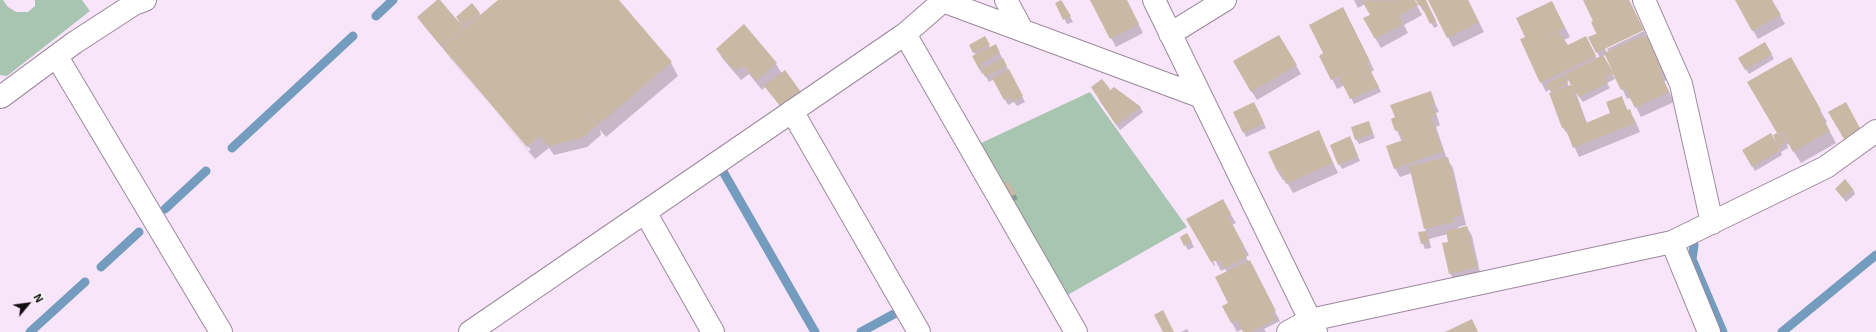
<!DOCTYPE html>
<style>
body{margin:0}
#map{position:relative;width:1876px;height:332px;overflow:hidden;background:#f9e5f9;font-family:"Exo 2",sans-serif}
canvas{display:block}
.north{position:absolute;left:8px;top:284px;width:40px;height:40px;-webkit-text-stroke:3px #fff;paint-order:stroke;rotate:61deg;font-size:11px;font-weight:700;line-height:16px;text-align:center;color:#130d13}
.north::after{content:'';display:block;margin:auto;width:14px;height:18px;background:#130d13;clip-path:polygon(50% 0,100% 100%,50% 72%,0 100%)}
</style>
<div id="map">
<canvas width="1876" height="332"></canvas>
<div class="north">N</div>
</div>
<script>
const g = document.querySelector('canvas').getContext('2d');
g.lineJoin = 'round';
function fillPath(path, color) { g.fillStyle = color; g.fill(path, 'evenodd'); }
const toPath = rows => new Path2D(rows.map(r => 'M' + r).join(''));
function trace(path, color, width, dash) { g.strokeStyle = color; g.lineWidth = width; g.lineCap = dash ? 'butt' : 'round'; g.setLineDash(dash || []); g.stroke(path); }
const green = toPath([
 [0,0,3,0,8,7,16,12,28,12,35,6,35,0,82,0,90,11,7,76,0,75],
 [1090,92,1187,227,1064,297,977,145]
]);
const shadow = toPath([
 [439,0,460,25,457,17,472,4,481,16,500,0,618,0,671,63,678,76,606,137,600,130,601,135,587,147,554,155,549,148,535,159,424,26,418,17],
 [450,58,453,58,531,150,529,151],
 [1091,0,1126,0,1143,33,1116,47],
 [1354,0,1414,0,1422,15,1404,25,1408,33,1381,48,1364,19,1371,15,1365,4,1358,8],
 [1417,0,1425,0,1438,26,1434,28,1425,10,1423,11],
 [1429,0,1468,0,1484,32,1453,47],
 [1584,0,1629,0,1643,30,1603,44,1607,53,1609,52,1607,49,1644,31,1667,80,1664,81,1674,102,1641,117,1631,97,1627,99,1606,55,1603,56,1615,79,1607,83,1610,88,1583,102,1576,93,1587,123,1610,115,1624,103,1628,111,1629,111,1635,120,1640,132,1579,157,1570,137,1563,128,1551,94,1553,93,1551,89,1546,92,1541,82,1525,38,1552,2,1570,37,1564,40,1568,46,1591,47,1597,59,1600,58,1597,52,1598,34,1592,23,1594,22],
 [1570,80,1573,86,1569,87,1567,82],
 [1737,0,1771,0,1785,24,1758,39,1736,1],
 [1062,1,1073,22,1067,24,1057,4],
 [1348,18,1374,70,1371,72,1381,92,1354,104,1345,85,1337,89,1321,56,1325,54],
 [1279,36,1301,74,1257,100,1234,62],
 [988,42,990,48,998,50,1025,102,1017,106,1014,102,1008,105,994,79,989,82,984,73,982,74,973,57,976,56,970,45],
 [1765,43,1774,59,1749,74,1739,58],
 [717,49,776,64,782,74,784,112,766,86,762,90,749,74,741,80,722,58],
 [1790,58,1827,122,1825,123,1836,143,1801,163,1789,144,1787,145,1788,148,1781,152,1782,155,1755,171,1743,150,1776,145,1774,136,1779,135,1749,83],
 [1101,80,1110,91,1140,107,1143,112,1120,130,1099,100],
 [1430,92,1439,112,1436,113,1440,125,1436,127,1447,159,1453,168,1466,225,1458,227,1458,229,1467,227,1472,236,1481,277,1456,283,1450,273,1450,243,1448,234,1429,239,1431,248,1425,249,1419,233,1426,232,1412,173,1400,177,1395,168,1402,142,1392,119],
 [1257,108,1266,128,1246,137,1244,132],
 [1368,122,1375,138,1359,144,1356,139],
 [1318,131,1338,173,1293,193,1285,179,1283,180,1277,171],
 [1352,142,1360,161,1342,169,1339,164],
 [1008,182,1018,199,1014,201,1004,185],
 [1836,189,1853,189,1855,194,1846,202],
 [1222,200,1236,223,1232,225,1249,255,1246,257,1280,321,1264,329,1266,332,1244,332,1243,329,1237,332,1223,306,1229,304,1227,272,1225,269,1221,271,1212,254,1210,255,1215,265,1214,266,1203,246],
 [1187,234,1194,247,1188,250,1181,237],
 [1187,329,1189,332,1181,332]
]);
const stream = toPath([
 [376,16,393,0],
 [232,148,353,36],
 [721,168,815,332],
 [165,209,206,171],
 [1694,245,1692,259,1723,332],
 [101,267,139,232],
 [30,332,85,282],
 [861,332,894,314],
 [1782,332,1876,255]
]);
const building = toPath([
 [437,0,440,0,464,28,441,46,417,17],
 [498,0,619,0,672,62,598,125,579,103,597,125,582,138,548,146,540,136,527,147,442,47],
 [1061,0,1071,16,1063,20,1055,3],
 [1090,0,1127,0,1139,24,1110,39],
 [1415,0,1418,5,1399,16,1403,24,1375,39,1363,18,1370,15,1362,1],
 [1416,0,1426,0,1436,21,1430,24,1421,5,1419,6],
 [1428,0,1468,0,1479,22,1447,38],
 [1583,0,1629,0,1644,30,1596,53,1588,37,1598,33,1596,33,1591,22,1593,21],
 [1735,0,1772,0,1781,15,1752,31],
 [1552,1,1565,28,1539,41,1559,32,1568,45,1586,36,1596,56,1540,83,1520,39,1525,37,1516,18],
 [472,3,480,13,464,26,456,17],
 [1343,7,1370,61,1367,62,1372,73,1355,82,1372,74,1379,87,1350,99,1339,77,1364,64,1331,80,1319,56,1323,53,1309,25],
 [744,24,777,63,756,81,743,65,735,71,716,49],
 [1279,35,1297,65,1251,92,1233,61],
 [985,36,990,45,973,53,969,45],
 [1642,36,1643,38,1647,36,1663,71,1660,72,1669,92,1635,108,1625,88,1621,90,1613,74,1606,77,1601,69,1608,83,1579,97,1571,82,1586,123,1610,113,1606,102,1622,96,1627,110,1630,109,1635,123,1573,148,1565,127,1562,128,1549,93,1571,85,1565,74,1603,55,1613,72,1604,53],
 [1765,42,1772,54,1745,70,1738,58],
 [996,44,1000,53,980,64,982,67,979,69,972,56],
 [1791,57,1821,110,1819,111,1830,131,1793,152,1782,132,1777,135,1781,134,1786,142,1779,147,1773,135,1777,133,1747,82],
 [1003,58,1007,66,985,77,981,69],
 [1009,69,1023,96,1013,102,1010,97,1004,100,992,78],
 [785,70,801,92,781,107,764,86],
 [1564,75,1568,83,1551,92,1546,84],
 [1102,79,1110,89,1104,95,1114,87,1141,107,1116,125,1091,87],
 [1431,91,1435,103,1432,104,1436,115,1431,117,1443,151,1394,169,1386,146,1403,140,1399,130,1395,131,1391,119,1395,117,1390,105],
 [1254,102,1264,123,1243,133,1233,112],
 [1846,102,1861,130,1844,139,1828,112],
 [1369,121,1373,133,1355,140,1351,127],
 [1319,130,1333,163,1286,184,1280,170,1277,171,1268,152],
 [1771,133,1780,150,1752,167,1742,150],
 [1350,136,1358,156,1338,165,1330,145],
 [1448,157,1462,215,1453,218,1454,222,1424,229,1409,166],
 [1845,179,1853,189,1843,198,1835,189],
 [1008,181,1016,194,1010,197,1003,184],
 [1223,199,1231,214,1228,216,1244,246,1242,247,1247,257,1224,269,1219,260,1211,262,1186,219],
 [1467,226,1477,267,1449,274,1442,243,1448,242,1446,231],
 [1426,231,1429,243,1421,244,1418,232],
 [1187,233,1192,242,1184,246,1180,237],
 [1250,260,1276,311,1272,313,1275,319,1263,326,1251,332,1243,332,1237,320,1231,323,1222,306,1228,303,1215,277],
 [1163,310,1174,332,1163,332,1154,315],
 [1472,319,1478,332,1445,332]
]);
const minor = toPath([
 [940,0,1199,96],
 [1006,0,1022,30],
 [1154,0,1316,332],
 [1644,0,1681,84,1712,223],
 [905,34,1076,332],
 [1170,34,1225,0],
 [57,57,221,332],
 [0,96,1,97,74,43,134,4,145,0],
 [792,111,919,332],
 [645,212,713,332],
 [1672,242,1709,332],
 [470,332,905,34,943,1],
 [1288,332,1310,320,1672,242,1826,167,1876,131]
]);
fillPath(green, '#a8c5b2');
fillPath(shadow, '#0003');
trace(stream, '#749cbe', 9);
fillPath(building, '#c9b8a4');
trace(minor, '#9b899b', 24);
trace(minor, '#fff', 22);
</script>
